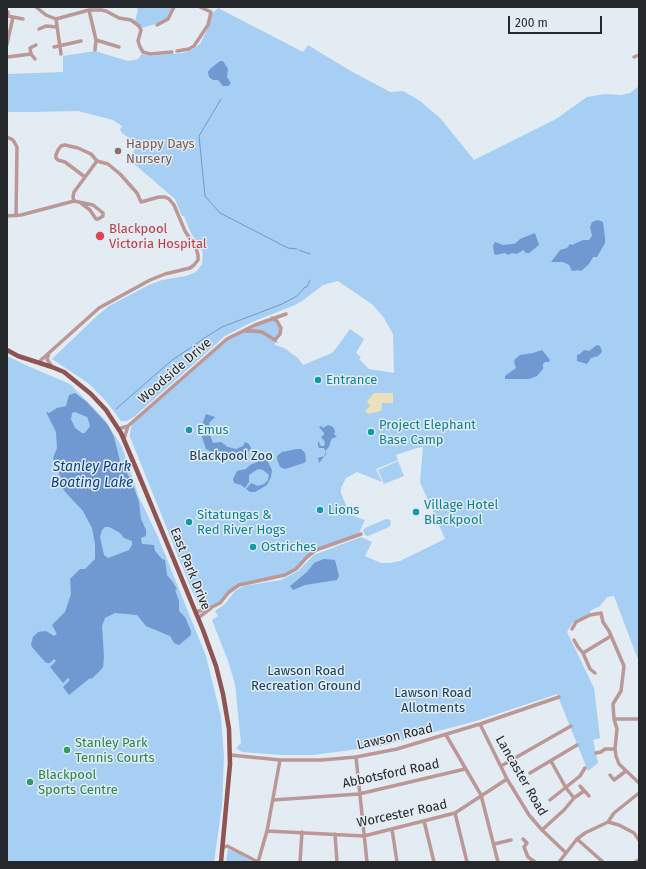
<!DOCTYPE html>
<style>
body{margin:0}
#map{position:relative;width:646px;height:869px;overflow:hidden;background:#e3ebf3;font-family:"Fira Sans",sans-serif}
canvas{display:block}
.frame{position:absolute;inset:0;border:8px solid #26292b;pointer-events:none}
.scale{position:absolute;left:508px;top:16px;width:94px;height:18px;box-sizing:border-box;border:2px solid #26292b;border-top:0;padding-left:5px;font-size:12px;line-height:14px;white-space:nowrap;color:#26292b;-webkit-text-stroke:3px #e3ebf3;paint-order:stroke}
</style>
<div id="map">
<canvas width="646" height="869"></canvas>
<div class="frame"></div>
<div class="scale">200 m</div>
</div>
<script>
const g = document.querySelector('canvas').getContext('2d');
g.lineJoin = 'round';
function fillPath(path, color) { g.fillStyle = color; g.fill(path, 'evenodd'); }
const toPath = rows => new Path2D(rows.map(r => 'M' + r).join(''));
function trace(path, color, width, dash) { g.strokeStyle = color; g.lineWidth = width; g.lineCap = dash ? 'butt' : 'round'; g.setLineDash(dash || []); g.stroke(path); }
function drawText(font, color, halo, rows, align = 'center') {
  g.font = font + ' "Fira Sans",sans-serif'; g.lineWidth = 3; g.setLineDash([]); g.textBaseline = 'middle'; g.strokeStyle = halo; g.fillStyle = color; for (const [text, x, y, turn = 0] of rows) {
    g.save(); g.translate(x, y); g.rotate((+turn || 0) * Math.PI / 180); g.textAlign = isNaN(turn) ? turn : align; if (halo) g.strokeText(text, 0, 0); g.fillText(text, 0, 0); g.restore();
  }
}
const green = toPath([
 [136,7,172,7,166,19,156,24,141,28,135,21,138,10],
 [218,8,303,52,308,45,349,70,390,92,403,91,420,101,441,119,474,160,556,119,587,97,605,94,621,95,630,93,639,86,639,662,614,596,607,597,600,606,590,611,590,613,575,624,573,622,567,632,594,688,600,738,593,740,598,763,588,771,557,694,476,721,381,746,313,755,282,755,242,752,236,748,241,743,235,684,228,661,212,620,218,616,215,611,225,604,235,591,244,586,281,580,298,571,314,555,361,537,372,542,365,556,381,563,390,563,400,561,445,539,420,482,423,447,417,448,396,455,398,460,376,469,382,482,357,472,346,478,341,488,341,493,347,508,351,515,365,520,359,533,316,550,291,573,239,585,220,603,202,610,193,593,130,437,130,433,132,424,234,335,275,319,281,328,276,340,279,343,275,343,275,345,284,348,298,358,303,365,332,353,337,347,350,329,364,339,356,353,361,357,359,359,369,369,394,373,393,334,384,318,373,305,338,281,323,285,302,301,295,305,252,322,225,336,135,416,127,421,121,421,106,401,88,383,52,359,98,315,109,306,149,285,162,280,186,276,196,272,202,264,203,253,190,231,184,216,182,216,175,199,133,163,135,158,133,152,136,148,132,144,131,139,123,134,120,130,122,126,113,120,78,111,34,112,7,112,7,74,63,72,63,56,95,51,128,61,138,59,142,54,149,56,183,53,192,50,200,44,207,30,212,14],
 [7,356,30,367,70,384,105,420,122,447,139,497,158,537,206,656,221,717,224,757,222,805,214,862,7,862],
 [398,461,404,476,384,484,378,470],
 [386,519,390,520,391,524,389,527,368,536,365,535,363,531,365,528],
 [228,849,237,853,253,862,226,862]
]);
const sand = toPath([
 [374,393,393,393,393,403,382,403,381,411,368,414,365,411,370,406,367,401]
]);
const water = toPath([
 [220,61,223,61,228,69,227,77,231,83,228,86,223,86,218,80,213,80,209,77,208,72,210,69],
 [598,220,603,222,605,238,605,243,597,257,593,257,589,264,581,271,578,270,572,271,569,265,563,262,551,262,560,250,567,248,570,244,572,245,583,240,589,240,592,236,590,227,592,222],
 [535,233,539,245,529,253,526,253,523,250,517,254,512,253,508,255,505,253,495,255,494,253,493,245,495,242,503,245,513,244,516,243,520,239],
 [597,345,600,346,602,351,601,353,598,356,591,358,587,364,577,361,577,355,580,354,584,350,589,351],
 [542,350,550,360,549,362,545,362,543,364,543,369,537,376,529,379,505,379,505,376,516,368,514,362,515,359,520,355,533,353],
 [75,393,87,402,108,425,114,437,120,461,132,482,139,502,141,519,146,530,146,536,141,538,142,544,154,545,155,551,162,559,165,560,167,575,172,581,177,589,175,590,179,601,179,611,185,617,191,631,191,635,179,645,174,643,170,636,146,626,137,615,115,613,105,618,102,626,104,657,103,667,98,673,91,679,90,678,69,695,63,687,70,680,68,678,63,683,50,667,56,661,54,659,50,663,46,663,32,647,31,644,33,637,38,632,46,631,54,636,57,634,52,625,65,612,71,594,70,579,80,569,85,569,95,559,95,544,92,528,83,511,68,495,62,488,61,478,53,458,57,448,56,432,46,412,49,413,57,408,66,406,69,395],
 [75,412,87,417,88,419,90,426,85,433,82,433,75,428,71,419,72,413],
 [105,527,109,527,115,530,120,533,124,538,132,541,132,545,129,550,108,558,104,555,100,537,102,530],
 [206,414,215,417,209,423,210,435,213,443,221,442,228,447,236,449,243,446,245,442,249,444,251,448,250,450,240,457,233,458,221,457,206,449,202,437,202,425],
 [328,425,333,427,335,431,334,434,337,437,333,438,331,440,329,447,326,450,326,454,319,463,318,458,324,456,326,452,324,448,319,448,318,445,318,441,321,446,324,446,325,442,321,437,324,435,324,433,319,427,321,426,323,428],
 [297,449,301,449,305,453,306,461,304,463,285,469,280,467,277,459,277,456,282,452],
 [264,459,267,460,272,470,271,477,267,485,255,492,250,492,246,489,251,483,258,486,264,484,268,480,269,475,263,470,258,469,249,475,249,482,245,488,241,485,234,483,233,479,237,471,246,469,250,465],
 [324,559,335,560,339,576,337,580,305,585,293,590,290,586,307,572,314,563]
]);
const stream = toPath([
 [221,99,199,136,205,196,220,213,288,248,297,249],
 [299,250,310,254],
 [116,409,171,361,206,337,222,327,282,304,297,296,305,287,307,287,310,280]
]);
const minor = toPath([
 [36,7,46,15,56,19,89,10,101,10,106,11,119,18,131,20,139,26,141,30,138,41,140,47,143,52,150,54,172,52],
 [89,10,96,40,119,47],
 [8,12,8,16,23,19],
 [56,19,61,54],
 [157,25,168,19,174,7],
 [39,29,46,26,57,27],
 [7,44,13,17],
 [54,47,81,41],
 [95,50,96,40],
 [177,51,189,49,194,46,208,25,211,12,200,7],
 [31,54,30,48,36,45],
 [7,57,31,54,35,59],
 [634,57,639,55],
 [7,137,13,140,17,147,16,216],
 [85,177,65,162,58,160,56,158,56,155,58,150,61,146,65,145,78,148,91,154,97,161],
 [74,201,73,197,74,192,97,161],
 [7,216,21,215,74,201,93,205,103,213,103,216,98,219,96,219,90,210,81,203],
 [244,331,254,331,262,332,275,340,280,334,281,328,277,321,272,318],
 [49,353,47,359,52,367],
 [40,363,41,360,99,308,150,280,165,274,190,268,194,265,198,260,198,255,196,248,185,231,174,205,169,199,165,197,159,197,141,202,137,193,120,174,108,164,97,161],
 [118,429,128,426],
 [124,439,128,426,227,339,255,325,286,314],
 [196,612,212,607,220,603,229,592,239,585,285,575,296,569,307,557,316,550,361,534],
 [198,618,211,608],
 [572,629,576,622,590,615,601,613,603,622,609,631,624,666,621,691,613,704,614,719,617,729,615,749,616,756,619,764,639,783],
 [574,640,578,647,583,653],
 [595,673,590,669,583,653,611,636],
 [614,719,639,719],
 [480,724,507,779,529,815,542,830,565,852],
 [446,735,481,795,498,862],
 [596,753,601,752,605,749,615,749],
 [230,755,280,760,322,760,356,757,397,749,480,724,559,697],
 [356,757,367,862],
 [501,766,571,726],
 [530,773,577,745],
 [610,775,614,780,626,771],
 [580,786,589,796],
 [574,798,584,791],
 [273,800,359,794,465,769],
 [550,800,580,776,585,768],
 [455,813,467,862],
 [424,821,434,862],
 [608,822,614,813,639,793],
 [392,829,397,862],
 [542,830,564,810,574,798,566,788,551,761],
 [267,831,364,836,455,813,507,779],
 [335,834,337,862],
 [523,839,527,843,524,847,528,857,535,862],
 [577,839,603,862],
 [494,844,511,840],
 [222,848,227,846,258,862],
 [258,862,267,831,280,760],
 [300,862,302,832],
 [559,862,577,839,585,833,608,822,619,825,634,833,639,840],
 [635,862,639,860]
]);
const major = toPath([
 [7,350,18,356,52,367,64,372,91,394,106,410,121,433,138,473,203,630,216,666,223,694,229,729,230,764,221,862]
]);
const markers = [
 [118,151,4,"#8d6e63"],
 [100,236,5,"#e0444e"],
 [318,380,4,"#0f9aa8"],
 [189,430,4,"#0f9aa8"],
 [371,432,4,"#0f9aa8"],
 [320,510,4,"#0f9aa8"],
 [416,512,4,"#0f9aa8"],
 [189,522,4,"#0f9aa8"],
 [253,547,4,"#0f9aa8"],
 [67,750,4,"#2e9e5b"],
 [30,782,4,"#2e9e5b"]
];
const educationNames = [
 ["Happy Days",126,144],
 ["Nursery",126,159]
];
const healthNames = [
 ["Blackpool",109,229],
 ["Victoria Hospital",109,244]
];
const streetNames = [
 ["Woodside Drive",175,371,-41],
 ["East Park Drive",190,569,68],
 ["Lawson Road",395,737,-13],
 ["Abbotsford Road",391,774,-12],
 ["Lancaster Road",521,776,60],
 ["Worcester Road",402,814,-12]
];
const cultureNames = [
 ["Entrance",326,380],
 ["Project Elephant",379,425],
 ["Base Camp",379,440],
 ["Emus",197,430],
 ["Village Hotel",424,505],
 ["Blackpool",424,520],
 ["Lions",328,510],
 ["Sitatungas &",197,515],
 ["Red River Hogs",197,530],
 ["Ostriches",261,547]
];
const parkNames = [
 ["Blackpool Zoo",231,456],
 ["Lawson Road",306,671],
 ["Recreation Ground",306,686],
 ["Lawson Road",433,693],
 ["Allotments",433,708]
];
const leisureNames = [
 ["Stanley Park",75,743],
 ["Tennis Courts",75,758],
 ["Blackpool",38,775],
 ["Sports Centre",38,790]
];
const waterNames = [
 ["Stanley Park",92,467],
 ["Boating Lake",92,483]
];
fillPath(green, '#a7cef3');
fillPath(sand, '#eae0bb');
fillPath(water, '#6f99d0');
trace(stream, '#6f99d0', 1);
trace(minor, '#bb9896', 3.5);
trace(major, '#8f5452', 4.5);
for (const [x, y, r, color] of markers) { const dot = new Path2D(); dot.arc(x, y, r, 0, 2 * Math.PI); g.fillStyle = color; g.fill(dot); trace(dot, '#e3ebf3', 1.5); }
drawText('13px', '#785e54', '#e3ebf3', educationNames, 'left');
drawText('13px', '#be3a42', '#e3ebf3', healthNames, 'left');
drawText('13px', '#26292b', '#e3ebf3', streetNames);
drawText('13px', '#0d838f', '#e3ebf3', cultureNames, 'left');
drawText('13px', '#163f60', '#e3ebf3', parkNames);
drawText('13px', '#27864d', '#e3ebf3', leisureNames, 'left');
drawText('italic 14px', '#084385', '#e3ebf3', waterNames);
</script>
